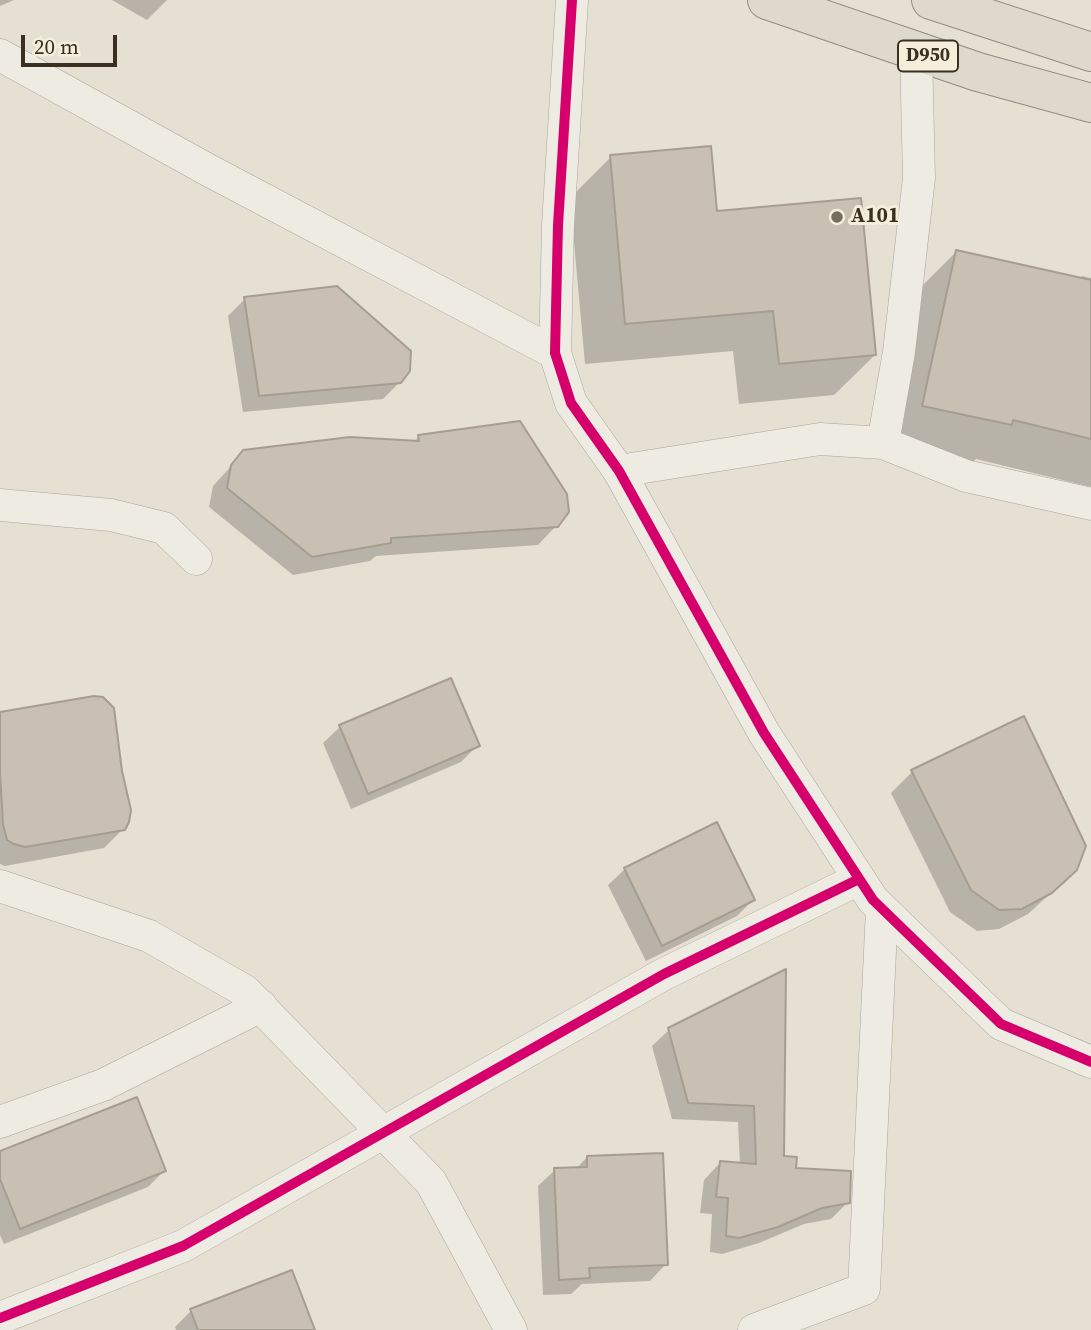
<!DOCTYPE html>
<style>
body{margin:0}
#map{position:relative;width:1091px;height:1330px;overflow:hidden;background:#e5e0d2;font-family:"Source Serif 4",serif}
canvas{display:block}
.scale{position:absolute;left:21px;top:35px;width:96px;height:32px;box-sizing:border-box;border:4px solid #3b2f22;border-top:0;padding-left:9px;font-size:21px;line-height:24px;white-space:nowrap;color:#3b2f22;-webkit-text-stroke:5px #f5eeda;paint-order:stroke}
</style>
<div id="map">
<canvas width="1091" height="1330"></canvas>
<div class="scale">20 m</div>
</div>
<script>
const g = document.querySelector('canvas').getContext('2d');
g.lineJoin = 'round';
function fillPath(path, color) { g.fillStyle = color; g.fill(path, 'evenodd'); }
const toPath = rows => new Path2D(rows.map(r => 'M' + r).join(''));
function trace(path, color, width, dash) { g.strokeStyle = color; g.lineWidth = width; g.lineCap = dash ? 'butt' : 'round'; g.setLineDash(dash || []); g.stroke(path); }
function drawText(font, color, halo, rows, align = 'center') {
  g.font = font + ' "Source Serif 4",serif'; g.lineWidth = 6; g.setLineDash([]); g.textBaseline = 'middle'; g.strokeStyle = halo; g.fillStyle = color; for (const [text, x, y, turn = 0] of rows) {
    g.save(); g.translate(x, y); g.rotate((+turn || 0) * Math.PI / 180); g.textAlign = isNaN(turn) ? turn : align; if (halo) g.strokeText(text, 0, 0); g.fillText(text, 0, 0); g.restore();
  }
}
const shadow = toPath([
 [0,0,14,0,0,6],
 [112,0,167,0,147,20],
 [611,157,716,213,875,355,834,395,739,404,733,351,585,364,570,198],
 [956,252,1079,279,1082,276,1091,278,1091,487,976,459,971,463,884,445,917,291],
 [245,299,400,382,383,399,243,412,228,316],
 [419,437,557,525,538,545,376,556,370,561,293,575,209,507,213,486,244,452,413,442],
 [450,680,478,745,461,762,351,809,323,743,340,727],
 [0,714,124,828,104,848,5,866,0,864],
 [912,772,1053,891,1028,914,999,929,977,931,950,912,891,793],
 [625,869,753,900,737,916,646,961,608,885],
 [784,972,782,1157,794,1169,848,1202,831,1219,804,1224,759,1243,722,1254,710,1252,712,1214,700,1213,704,1180,720,1163,740,1165,738,1122,672,1119,652,1046,669,1030],
 [0,1153,164,1171,148,1187,4,1244,0,1235],
 [587,1157,666,1264,650,1281,582,1284,571,1294,543,1295,538,1186,555,1170,576,1169],
 [191,1311,313,1330,176,1330,175,1327]
]);
const building = toPath([
 [711,146,717,211,861,198,876,355,779,364,773,311,625,324,610,155,711,146],
 [956,250,1091,280,1091,439,1013,420,1012,425,922,406,956,250],
 [337,286,411,351,410,371,401,383,259,396,244,297,337,286],
 [520,421,567,494,569,512,558,527,391,538,391,543,312,557,227,488,231,465,243,450,350,437,419,441,418,435,520,421],
 [451,678,480,746,368,794,339,725,451,678],
 [94,696,103,697,114,708,122,771,131,810,129,822,125,830,25,847,14,844,7,840,3,824,0,773,0,712,94,696],
 [1024,716,1086,846,1077,870,1052,893,1022,909,999,910,971,890,911,770,1024,716],
 [717,822,755,900,662,946,624,868,717,822],
 [786,969,784,1156,797,1157,796,1168,851,1171,850,1203,822,1208,778,1227,739,1238,726,1236,728,1198,716,1197,720,1161,756,1164,754,1106,688,1103,668,1028,786,969],
 [137,1097,166,1171,20,1229,0,1179,0,1151,137,1097],
 [663,1153,668,1265,589,1268,590,1278,559,1280,554,1168,587,1167,587,1156,663,1153],
 [292,1270,315,1330,198,1330,190,1309,292,1270]
]);
const minor = toPath([
 [572,0,558,225,555,353,571,403,619,471,764,733,873,900,1001,1024,1091,1062],
 [0,55,210,171,555,353],
 [883,443,899,352,919,178,916,52],
 [619,471,820,439,883,443,966,476,1091,504],
 [0,505,111,515,164,528,196,559],
 [0,886,149,936,245,991,431,1182,511,1330],
 [0,1122,103,1085,261,1006],
 [0,1318,183,1246,664,974,859,879],
 [754,1330,864,1289,882,909]
]);
const trunk = toPath([
 [767,0,978,72,1091,103],
 [931,0,1091,52]
]);
const cycleway = toPath([
 [572,0,558,225,555,353,571,403,619,471,764,733,873,900,1001,1024,1091,1062],
 [0,1318,183,1246,664,974,859,879]
]);
const markers = [
 [837,217,7,"#766d60"]
];
const shields = [
 [928,56,60]
];
const shieldNames = [
 ["D950",928,56]
];
const poiNames = [
 ["A101",851,217]
];
fillPath(shadow, '#0003');
fillPath(building, '#c9c0b3');
trace(building, '#a69d91', 2);
trace(minor, '#aba59a', 33);
trace(trunk, '#918b81', 40);
trace(minor, '#eeebe3', 32);
trace(trunk, '#ded9cc', 38);
trace(cycleway, '#d6006c', 10);
for (const [x, y, r, color] of markers) { const dot = new Path2D(); dot.arc(x, y, r, 0, 2 * Math.PI); g.fillStyle = color; g.fill(dot); trace(dot, '#f5eeda', 2.5); }
for (const [x, y, w] of shields) { const box = new Path2D(); box.roundRect(x - w / 2, y - 15.5, w, 31, 5); g.fillStyle = '#f5eeda'; g.fill(box); trace(box, '#3b2f22', 2); }
drawText('bold 19px', '#3b2f22', null, shieldNames);
drawText('bold 21px', '#3b2f22', '#f5eeda', poiNames, 'left');
</script>
